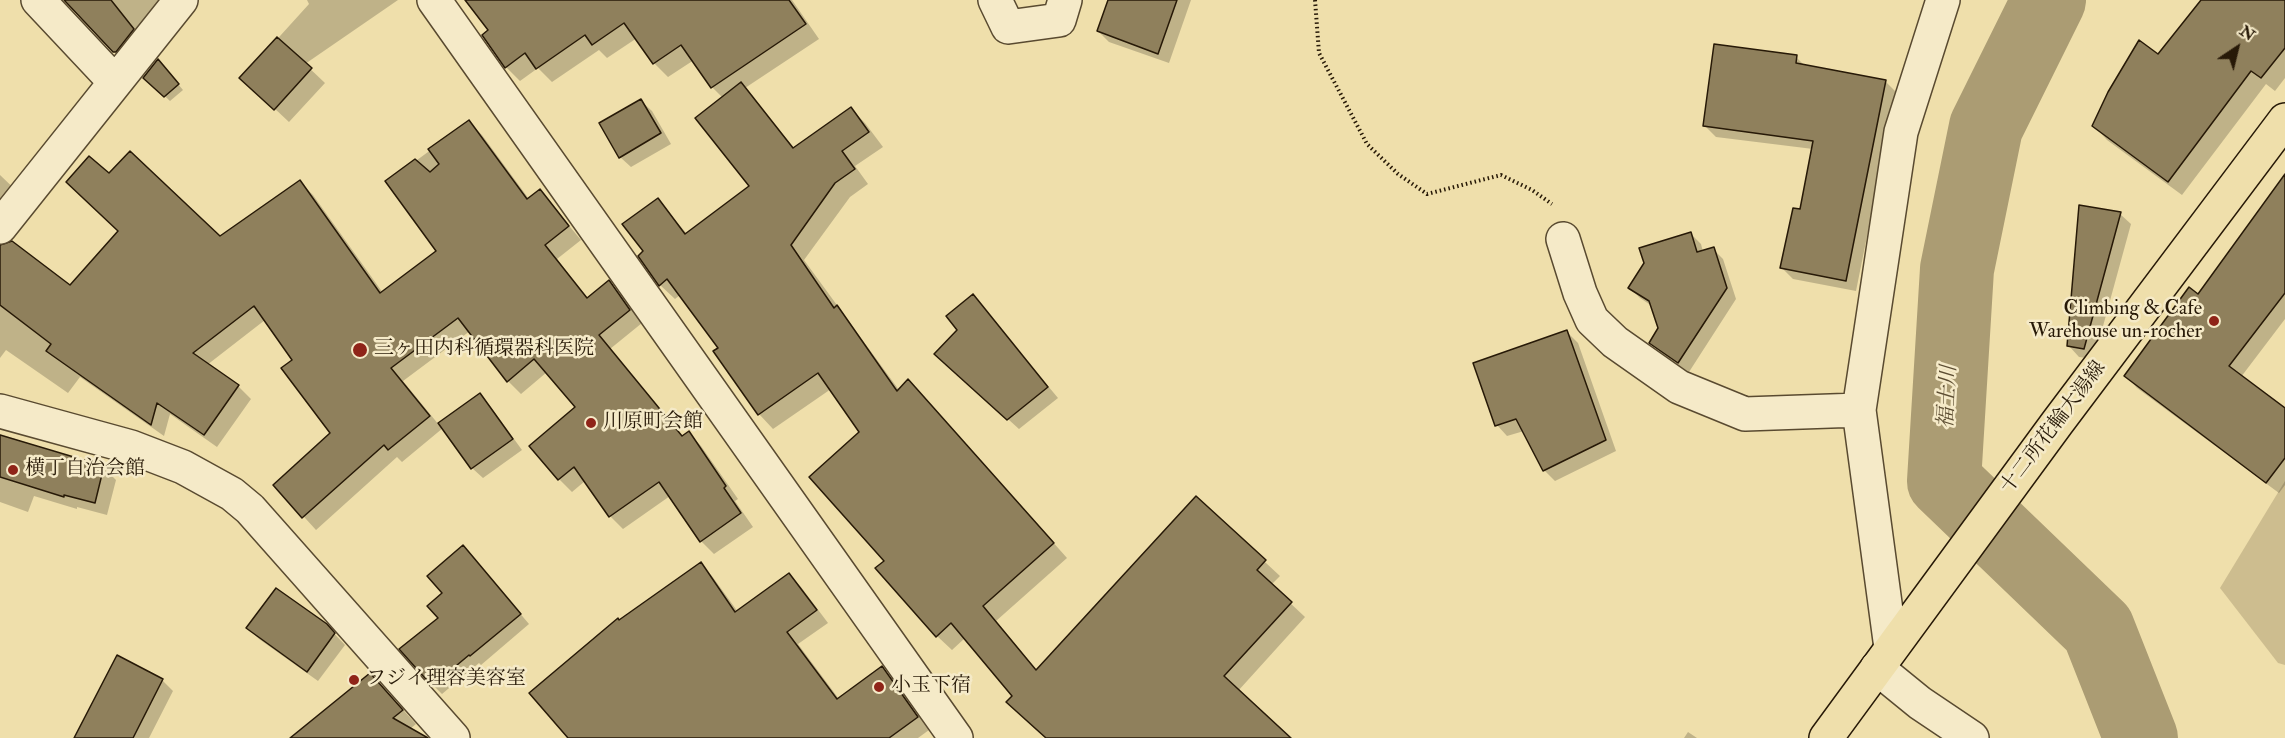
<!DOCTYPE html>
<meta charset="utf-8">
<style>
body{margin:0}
#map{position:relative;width:2285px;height:738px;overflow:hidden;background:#efdfab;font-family:"IM FELL Double Pica",serif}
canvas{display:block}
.north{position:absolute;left:2207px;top:18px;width:60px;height:60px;-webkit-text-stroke:4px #f5eac8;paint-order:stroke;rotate:35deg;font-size:16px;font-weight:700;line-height:24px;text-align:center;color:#271907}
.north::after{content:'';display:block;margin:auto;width:21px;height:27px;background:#271907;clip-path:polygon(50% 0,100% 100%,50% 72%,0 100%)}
</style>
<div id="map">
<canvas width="2285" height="738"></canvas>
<div class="north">N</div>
</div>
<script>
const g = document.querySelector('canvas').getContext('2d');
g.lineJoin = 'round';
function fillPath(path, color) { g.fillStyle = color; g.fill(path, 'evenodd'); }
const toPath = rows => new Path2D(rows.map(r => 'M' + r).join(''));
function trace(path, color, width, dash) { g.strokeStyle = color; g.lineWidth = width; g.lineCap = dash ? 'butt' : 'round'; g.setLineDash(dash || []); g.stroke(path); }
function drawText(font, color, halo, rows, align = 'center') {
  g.font = font + ' "IM FELL Double Pica","Noto Serif JP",serif'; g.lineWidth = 5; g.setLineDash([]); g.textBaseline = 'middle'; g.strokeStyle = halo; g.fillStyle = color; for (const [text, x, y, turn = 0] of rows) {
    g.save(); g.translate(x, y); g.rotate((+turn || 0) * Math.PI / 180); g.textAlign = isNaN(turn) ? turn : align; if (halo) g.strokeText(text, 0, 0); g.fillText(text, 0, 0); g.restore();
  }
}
const green = toPath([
 [2285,481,2285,665,2278,663,2220,588]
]);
const shadow = toPath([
 [66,0,171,0,135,29,144,40,125,62],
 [307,0,398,0,305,64,325,83,289,122,242,78,309,4],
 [467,0,792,0,819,39,745,88,795,149,851,109,865,123,883,147,855,166,868,184,850,197,804,260,899,390,923,396,1067,558,996,621,1037,671,1196,498,1280,576,1271,585,1305,617,1238,691,1289,738,1047,738,965,638,952,650,937,636,886,561,861,432,831,389,773,429,759,414,715,352,720,348,680,295,675,299,660,285,645,252,658,200,687,234,751,187,723,98,712,87,694,60,668,77,654,63,637,38,607,58,599,50,552,82,538,68,520,81,506,67,484,35,490,30],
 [1109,0,1191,0,1169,63,1109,42,1098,31],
 [2203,0,2285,0,2285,78,2275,91,2266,84,2182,195,2107,140,2094,126,2158,57],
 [1796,57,1806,67,1885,81,1896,92,1856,291,1793,279,1782,268,1801,211,1813,149,1716,137,1705,126],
 [163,66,183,90,170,101,145,77],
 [641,101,652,111,671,144,631,167,620,157],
 [469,122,482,135,529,199,540,191,581,240,557,259,588,299,609,282,622,295,642,323,610,349,683,437,689,433,701,446,738,499,735,501,753,527,714,554,701,541,670,496,623,529,610,516,585,481,572,492,559,479,577,407,547,372,521,394,508,381,470,331,403,381,439,425,479,395,490,406,522,450,483,478,472,468,443,428,402,462,397,457,316,530,275,485,332,434,294,360,265,320,207,365,238,386,251,399,217,447,170,414,164,436,80,377,68,393,6,350,0,358,0,247,70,287,120,232,109,175,220,238,300,182,313,195,383,293,438,252,387,182],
 [0,175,23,197,0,226],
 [2285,177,2285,319,2241,377,2285,410,2285,485,2279,493,2137,388,2126,376,2199,297],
 [2120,214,2131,224,2094,359,2079,357,2069,346],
 [1690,233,1701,244,1703,252,1713,249,1723,259,1736,299,1689,372,1661,353,1651,343,1660,328,1652,306,1640,298,1630,288],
 [973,296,1058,398,1019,429,947,364],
 [1567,332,1578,343,1616,451,1555,481,1544,470,1524,431,1507,436,1497,425],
 [0,434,103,467,116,480,107,515,77,507,77,509,34,496,28,512,0,502],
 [472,557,529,624,481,665,479,663,442,694,433,685,440,618],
 [700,564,712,576,738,612,789,575,801,587,828,623,798,644,839,699,882,668,894,680,929,730,918,738,569,738,619,622],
 [326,625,345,645,318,681,259,639,248,628],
 [117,657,162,680,173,691,149,738,75,738],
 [384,689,416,724,410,729,425,738,296,738],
 [1688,732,1697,738,1684,738]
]);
const river = toPath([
 [2049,0,1986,127,1957,269,1944,481,2098,629,2141,738]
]);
const building = toPath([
 [64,0,111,0,134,29,116,52,113,52,64,0],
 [465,0,789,0,806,24,711,88,681,45,653,64,624,23,592,45,585,35,536,69,525,53,505,68,482,35,488,30,465,0],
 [1108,0,1177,0,1158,54,1097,31,1108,0],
 [2201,0,2285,0,2285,48,2261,78,2251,71,2168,182,2092,126,2108,92,2139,40,2158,54,2201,0],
 [277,37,312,68,274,110,239,78,277,37],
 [1714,44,1797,55,1796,63,1886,80,1846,281,1780,268,1793,208,1800,209,1813,141,1703,126,1714,44],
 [158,59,179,84,164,97,143,78,158,59],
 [741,82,793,148,851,107,869,132,842,151,855,169,835,183,791,245,834,308,837,305,897,391,908,379,1054,543,983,606,1036,670,1196,496,1266,560,1257,570,1292,602,1224,676,1291,738,1046,738,1006,702,1012,696,951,623,936,637,875,568,884,561,809,477,859,432,818,373,758,415,713,351,718,348,667,279,659,286,638,256,643,251,622,224,658,198,685,234,749,186,695,118,741,82],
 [641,99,661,133,619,158,599,123,641,99],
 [469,120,527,199,540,189,569,226,545,245,587,298,609,280,630,310,599,335,682,436,689,431,726,486,724,488,741,513,700,542,659,482,609,517,574,467,558,480,529,446,575,407,534,359,507,382,458,318,391,368,430,416,388,450,384,445,302,518,273,485,330,433,281,368,292,360,254,306,193,353,239,385,204,435,157,403,151,425,46,351,51,344,0,305,0,245,12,241,70,285,118,231,66,182,89,156,109,173,130,151,220,236,300,180,380,293,436,251,385,181,415,159,430,172,439,164,428,149,469,120],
 [2285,174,2285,293,2229,366,2285,408,2285,458,2266,483,2124,376,2189,287,2198,294,2285,174],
 [2079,205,2121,212,2084,349,2067,346,2079,205],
 [1691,232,1697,252,1714,247,1727,288,1678,363,1649,343,1658,328,1649,301,1628,288,1644,263,1639,248,1691,232],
 [973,294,1048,387,1007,420,934,354,957,330,946,316,973,294],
 [1567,330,1606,440,1543,471,1516,419,1495,426,1473,363,1567,330],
 [480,393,513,439,471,469,438,423,480,393],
 [0,435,104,466,95,503,64,495,64,497,0,477,0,435],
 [463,545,521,614,470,656,469,655,432,686,399,649,438,618,427,606,442,593,427,576,463,545],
 [701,562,735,612,789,573,817,610,787,632,837,699,882,666,918,717,889,738,568,738,529,693,618,618,619,620,701,562],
 [276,588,327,624,335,633,307,672,246,628,276,588],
 [117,655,163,679,133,738,74,738,117,655],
 [370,673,403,710,393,718,428,738,290,738,370,673]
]);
const path = toPath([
 [1315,0,1319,53,1367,144,1398,174,1427,194,1501,175,1532,190,1552,204]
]);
const minor = toPath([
 [38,0,115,82],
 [434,0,956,738],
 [995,0,1008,27,1059,20,1065,0],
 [0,227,181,0],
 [1563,239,1580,293,1592,320,1615,342,1679,387,1745,414,1859,410],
 [0,411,131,447,183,467,232,494,250,509,453,738],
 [1891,648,1859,410,1901,132,1943,0],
 [1877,668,1920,703,1972,738]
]);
const primary = toPath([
 [1826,738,2057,423,2285,120]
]);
const markers = [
 [2214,321,6,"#8f2418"],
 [360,350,8,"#8f2418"],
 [591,423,6,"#8f2418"],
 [13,470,6,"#8f2418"],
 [354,680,6,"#8f2418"],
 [879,687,6,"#8f2418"]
];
const poiNames = [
 ["Climbing & Cafe",2202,310,"right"],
 ["Warehouse un-rocher",2202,333,"right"],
 ["三ヶ田内科循環器科医院",374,350],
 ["川原町会館",603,423],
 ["横丁自治会館",25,470],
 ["フジイ理容美容室",366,680],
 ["小玉下宿",891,687]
];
const streetNames = [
 ["十二所花輪大湯線",2054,428,-53]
];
const waterNames = [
 ["福士川",1949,397,-87]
];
fillPath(green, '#cdbd8f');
fillPath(shadow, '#0003');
trace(river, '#ab9c73', 74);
fillPath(building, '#8f805c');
trace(building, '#271907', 1.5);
trace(minor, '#594a30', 36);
trace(primary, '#271907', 36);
trace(path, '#271907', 4, [1.5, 3]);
trace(minor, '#f5eac8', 33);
trace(primary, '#efdfab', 33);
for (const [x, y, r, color] of markers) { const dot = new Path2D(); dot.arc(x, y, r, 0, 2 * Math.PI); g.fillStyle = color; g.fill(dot); trace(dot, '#f5eac8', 2); }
drawText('20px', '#271907', '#f5eac8', poiNames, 'left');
drawText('20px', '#271907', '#f5eac8', streetNames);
drawText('italic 21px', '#5c4d32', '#f5eac8', waterNames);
</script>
